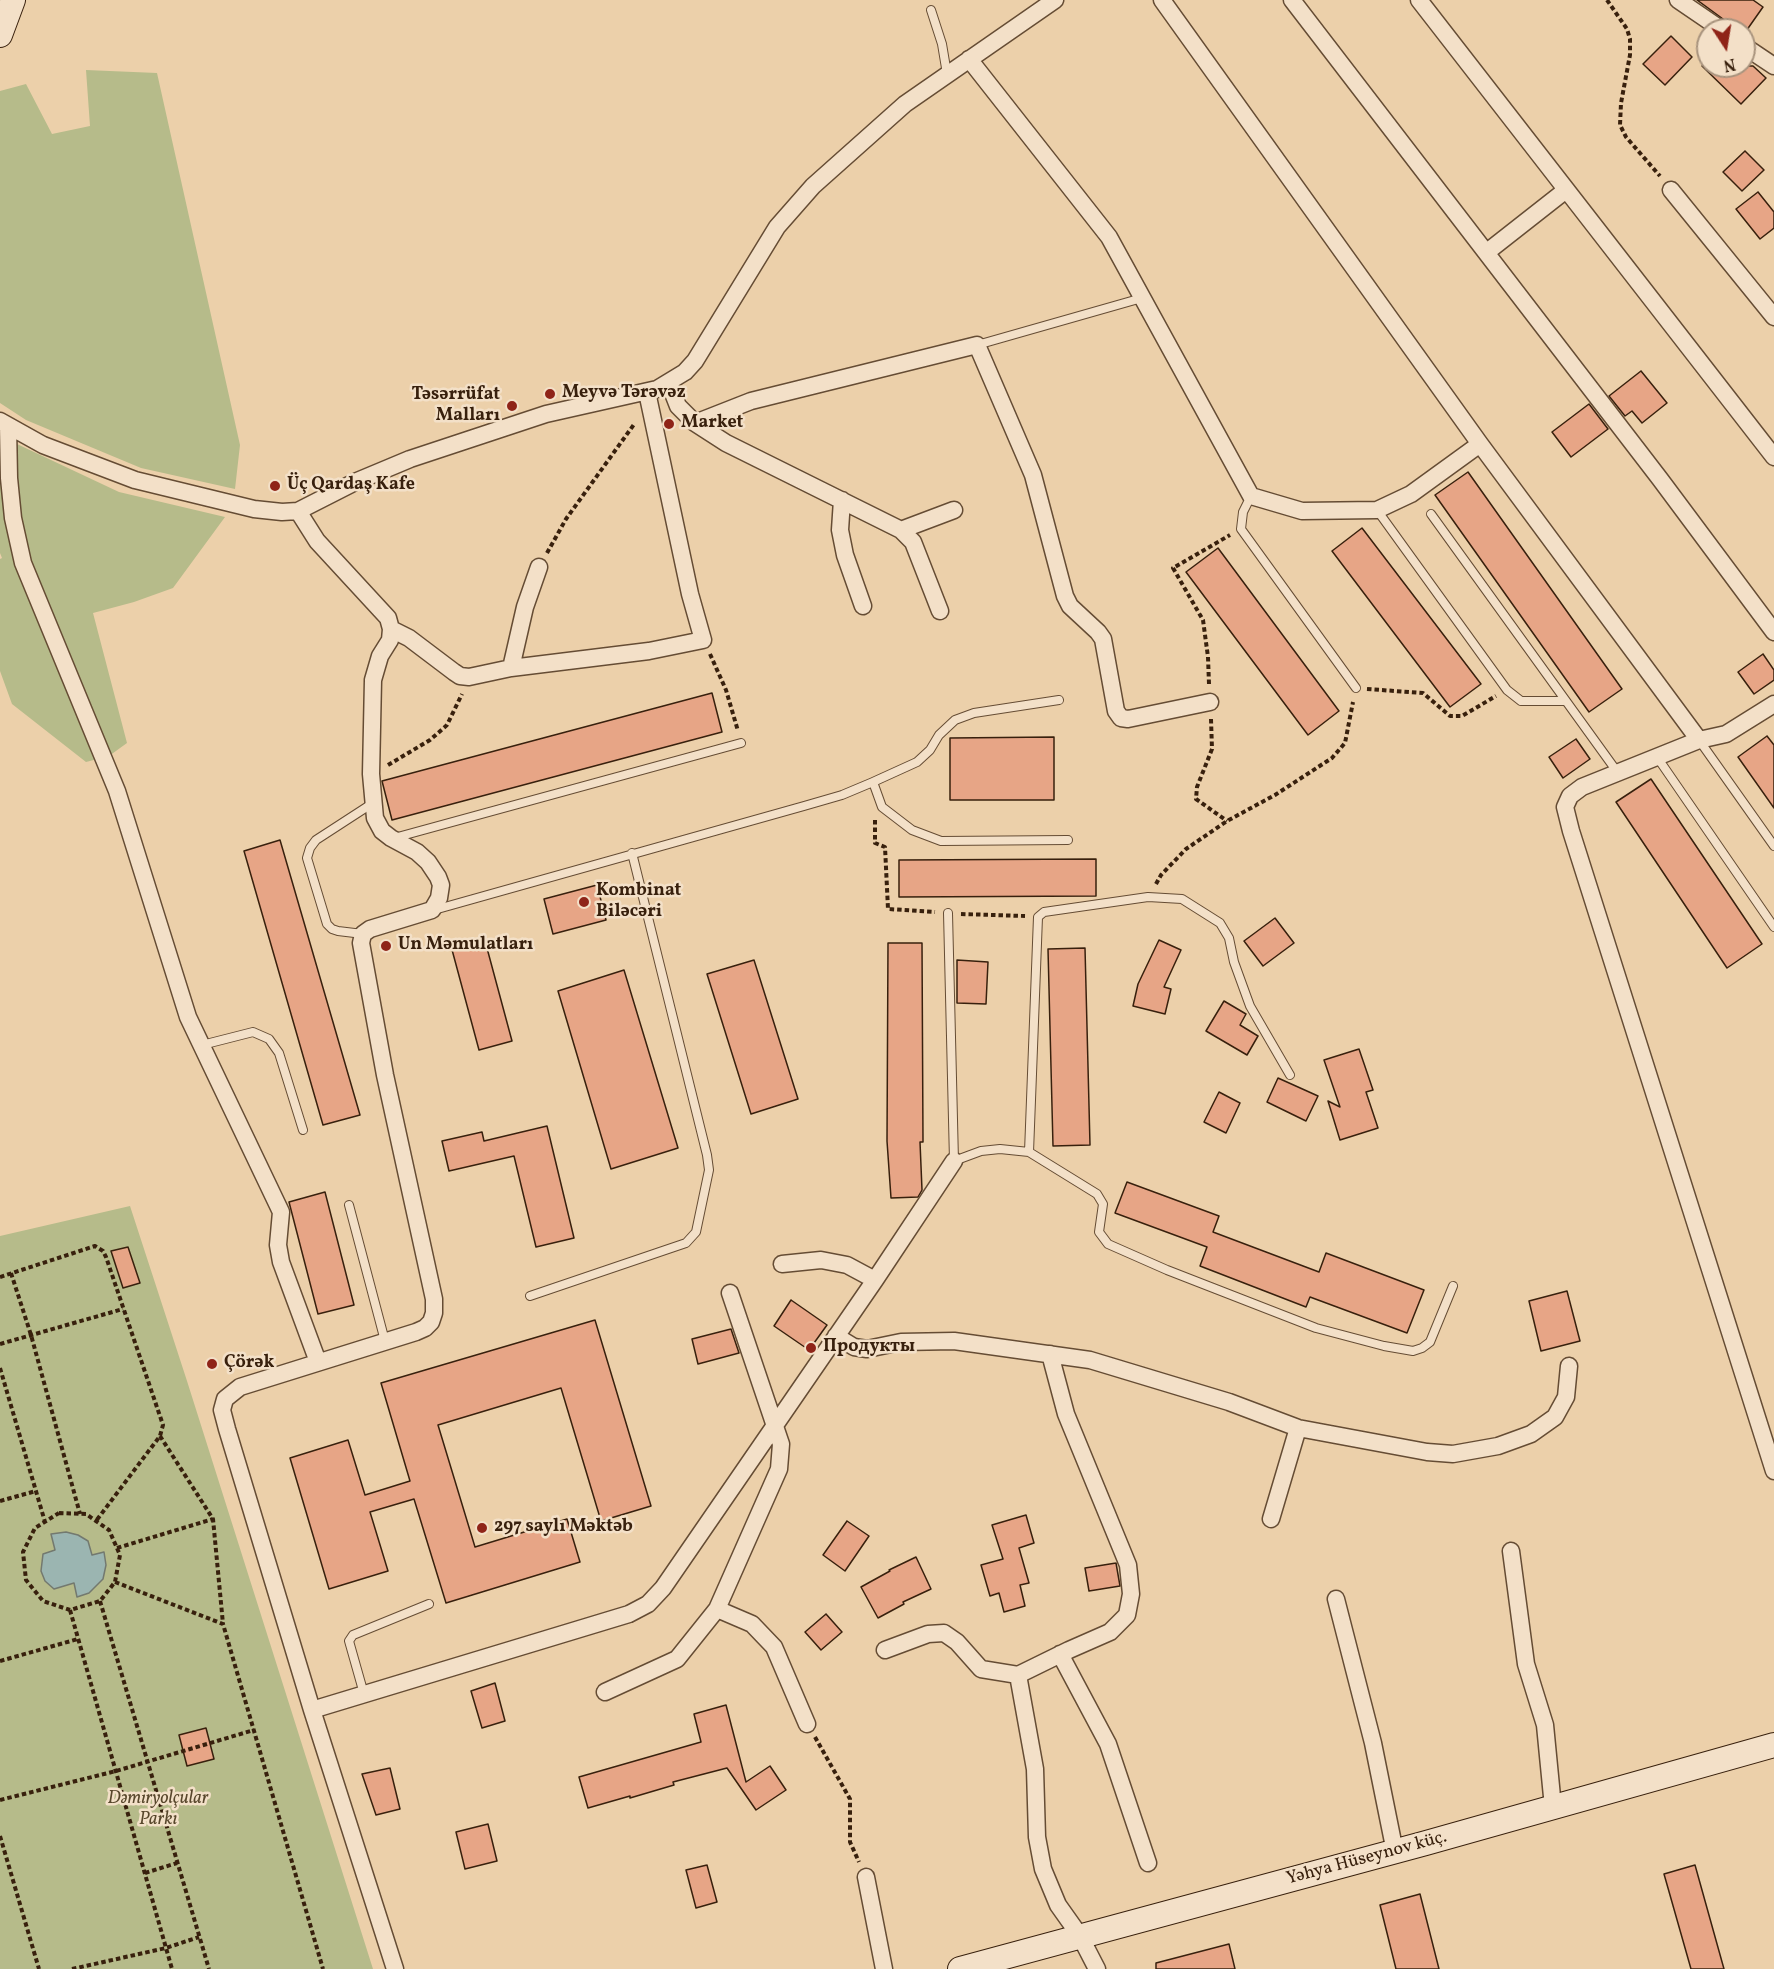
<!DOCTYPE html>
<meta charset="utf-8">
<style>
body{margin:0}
#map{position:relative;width:1774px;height:1969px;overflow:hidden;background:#ecd0aa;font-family:Vollkorn,serif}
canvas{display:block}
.north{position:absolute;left:1696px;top:18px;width:60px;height:60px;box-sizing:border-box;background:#f3e0c8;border:2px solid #a8937d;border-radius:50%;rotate:168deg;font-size:16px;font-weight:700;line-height:24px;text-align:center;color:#38200d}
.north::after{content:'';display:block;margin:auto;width:21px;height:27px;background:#8f2418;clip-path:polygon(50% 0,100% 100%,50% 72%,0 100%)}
</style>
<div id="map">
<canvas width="1774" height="1969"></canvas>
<div class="north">N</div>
</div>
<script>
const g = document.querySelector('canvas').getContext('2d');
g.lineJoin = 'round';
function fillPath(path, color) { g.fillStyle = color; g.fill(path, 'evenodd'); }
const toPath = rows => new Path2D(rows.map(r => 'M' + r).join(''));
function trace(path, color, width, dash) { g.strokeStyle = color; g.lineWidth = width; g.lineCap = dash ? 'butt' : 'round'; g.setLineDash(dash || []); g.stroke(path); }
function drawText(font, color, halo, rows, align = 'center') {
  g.font = font + ' Vollkorn,serif'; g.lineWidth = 5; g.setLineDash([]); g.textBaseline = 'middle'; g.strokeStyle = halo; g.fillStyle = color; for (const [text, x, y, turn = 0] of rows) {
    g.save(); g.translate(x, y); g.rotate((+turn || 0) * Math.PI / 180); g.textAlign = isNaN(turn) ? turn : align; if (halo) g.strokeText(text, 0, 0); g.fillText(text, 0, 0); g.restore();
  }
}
const green = toPath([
 [86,70,157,73,240,445,235,489,141,468,26,420,0,403,0,91,26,84,52,134,90,126],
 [0,436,119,492,225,517,173,588,134,602,93,613,127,743,109,756,86,762,12,704,0,671,0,559,2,558,0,553],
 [130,1206,187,1381,373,1969,0,1969,0,1236]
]);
const water = toPath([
 [66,1532,78,1535,88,1541,92,1555,104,1552,106,1565,103,1579,89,1593,77,1597,74,1583,54,1589,45,1581,41,1571,43,1554,55,1550,51,1534,66,1532]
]);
const building = toPath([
 [1697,0,1753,0,1763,7,1744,34,1744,30,1738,30,1697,0],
 [1671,36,1692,57,1665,85,1643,64,1671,36],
 [1702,66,1753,66,1766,78,1741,104,1702,66],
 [1745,151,1764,170,1742,191,1723,172,1745,151],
 [1758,192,1774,212,1774,228,1760,239,1736,209,1758,192],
 [1641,371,1667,403,1642,423,1632,411,1625,416,1609,396,1641,371],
 [1589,404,1608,429,1571,457,1552,432,1589,404],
 [1468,472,1622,689,1589,712,1435,495,1468,472],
 [1362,528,1481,684,1450,707,1332,551,1362,528],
 [1218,548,1339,711,1308,735,1186,572,1218,548],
 [1763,654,1774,670,1774,680,1754,694,1738,672,1763,654],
 [712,693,722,732,392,820,382,781,712,693],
 [1767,736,1774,745,1774,808,1738,757,1767,736],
 [1054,737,1054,800,950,800,950,738,1054,737],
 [1576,739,1590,759,1563,778,1549,757,1576,739],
 [1651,779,1762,944,1727,968,1616,802,1651,779],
 [280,840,360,1115,323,1125,244,851,280,840],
 [1096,859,1096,896,899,897,899,860,1096,859],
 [597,885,606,920,553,934,544,899,597,885],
 [1275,918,1294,943,1263,966,1244,941,1275,918],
 [484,937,512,1041,479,1050,451,946,484,937],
 [1159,940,1181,950,1164,987,1171,989,1165,1014,1133,1006,1138,984,1159,940],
 [888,943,922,943,923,1142,920,1142,922,1190,918,1197,891,1198,887,1141,888,943],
 [1085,948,1090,1145,1053,1146,1048,949,1085,948],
 [754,960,798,1099,751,1114,707,974,754,960],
 [957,960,988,962,986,1004,957,1003,957,960],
 [624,970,678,1148,611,1169,558,991,624,970],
 [1224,1001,1246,1014,1240,1025,1258,1036,1247,1055,1206,1031,1224,1001],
 [1359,1049,1373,1090,1366,1092,1378,1128,1340,1140,1328,1101,1340,1107,1324,1060,1359,1049],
 [1278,1078,1318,1096,1306,1121,1267,1102,1278,1078],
 [1219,1092,1240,1103,1226,1133,1204,1122,1219,1092],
 [547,1126,574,1238,536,1247,514,1156,449,1171,442,1141,482,1132,484,1141,547,1126],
 [1127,1182,1219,1216,1213,1232,1319,1272,1326,1253,1424,1290,1407,1333,1310,1297,1306,1307,1200,1266,1207,1247,1115,1213,1127,1182],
 [325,1192,354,1305,318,1314,289,1202,325,1192],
 [128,1247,140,1283,123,1288,111,1251,128,1247],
 [1567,1291,1580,1341,1541,1351,1529,1301,1567,1291],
 [791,1300,827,1325,809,1350,774,1326,791,1300],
 [595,1320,651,1506,601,1521,561,1388,438,1425,475,1547,567,1519,580,1562,446,1603,414,1499,370,1512,388,1571,329,1589,290,1458,348,1440,365,1495,410,1481,381,1383,595,1320],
 [731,1329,739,1353,698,1364,692,1339,731,1329],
 [1026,1515,1034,1543,1019,1548,1029,1583,1020,1585,1025,1606,1004,1612,999,1593,990,1596,981,1565,1003,1559,992,1525,1026,1515],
 [847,1521,869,1536,845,1571,823,1555,847,1521],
 [916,1557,931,1589,903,1602,904,1604,878,1618,861,1587,890,1571,889,1570,916,1557],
 [1116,1563,1120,1586,1089,1591,1085,1568,1116,1563],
 [826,1614,842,1632,821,1650,805,1632,826,1614],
 [495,1683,505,1721,482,1728,471,1691,495,1683],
 [726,1705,746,1782,770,1766,786,1790,756,1810,727,1768,673,1782,674,1785,630,1798,630,1796,588,1808,579,1777,701,1742,694,1714,726,1705],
 [206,1728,214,1759,187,1766,179,1735,206,1728],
 [390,1768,400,1809,376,1815,362,1774,390,1768],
 [488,1824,497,1861,465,1869,456,1832,488,1824],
 [707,1865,717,1902,696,1908,686,1870,707,1865],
 [1695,1865,1724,1969,1691,1969,1664,1874,1695,1865],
 [1420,1894,1439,1969,1396,1969,1380,1905,1420,1894],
 [1229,1944,1235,1969,1156,1969,1156,1963,1229,1944]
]);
const path = toPath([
 [1607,0,1627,29,1630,39,1630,55,1621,103,1620,125,1626,137,1660,176],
 [547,553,566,519,635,423],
 [710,654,726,690,738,731],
 [1209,684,1208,657,1203,620,1173,568,1230,535],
 [1367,689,1423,693,1450,716,1462,716,1496,696],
 [1211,719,1212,749,1197,787,1196,799,1227,821],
 [388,765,430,740,447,725,462,694],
 [875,820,875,843,885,847,888,909,935,912],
 [1156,884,1161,875,1186,849,1227,821,1275,795,1332,758,1345,743,1353,702],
 [961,914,1025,916],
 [11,1273,31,1335,80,1514],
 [0,1277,95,1246,103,1251,106,1257,163,1425,160,1436,96,1521],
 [0,1344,123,1309],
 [0,1368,45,1522],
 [160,1436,213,1519,223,1624],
 [0,1501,36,1491],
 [59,1513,86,1514,109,1530,120,1555,115,1582,100,1601,70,1610,43,1601,26,1580,23,1552,35,1528,59,1513],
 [117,1548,213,1519],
 [115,1582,223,1624,323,1969],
 [100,1601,209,1969],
 [70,1610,172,1969],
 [0,1661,78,1639],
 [815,1737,850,1799,850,1842,859,1862],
 [0,1800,116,1771,254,1730],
 [0,1836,39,1969],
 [145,1873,177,1863],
 [72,1969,166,1948,199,1937]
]);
const lane = toPath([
 [931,10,942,44,947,74],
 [977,345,1142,298],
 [1251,496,1243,512,1241,529,1356,688],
 [1377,510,1507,690,1521,701,1565,701],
 [1431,514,1618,773],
 [1699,740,1774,846],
 [1657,757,1774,927],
 [873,782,917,762,930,750,939,735,955,720,974,713,1059,700],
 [394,838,741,743],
 [434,910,804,806,842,795,873,782,882,807,912,830,941,841,1068,840],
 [948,913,954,1161,981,1151,1000,1149,1029,1152,1097,1194,1103,1204,1099,1232,1108,1244,1167,1270,1316,1328,1384,1346,1413,1351,1422,1348,1430,1342,1453,1286],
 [363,934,338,931,332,929,327,924,307,858,310,848,316,840,373,803],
 [202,1045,253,1032,269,1039,279,1053,303,1130],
 [1029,1152,1038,917,1044,912,1148,897,1182,899,1220,923,1229,938,1234,962,1250,1006,1290,1075],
 [349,1205,385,1341],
 [530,1296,686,1243,696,1232,709,1170,707,1155,632,853],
 [364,1694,349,1641,353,1635,429,1604]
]);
const street = toPath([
 [1162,0,1480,444,1699,740],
 [1292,0,1660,479,1774,632],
 [1419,0,1774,457],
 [1678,0,1722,30],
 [1744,46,1774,66],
 [969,59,1109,237,1251,496,1302,511,1377,510,1411,494,1480,444],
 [1671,190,1774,317],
 [1487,252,1566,190],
 [669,383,678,406,695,423,726,443,901,530,913,542,940,611],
 [0,421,43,445,135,480,254,509,282,512,298,511,355,482,410,459,546,414,657,389,685,372,695,361,777,227,813,186,905,104,1055,0],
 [695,423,751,401,977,345,1033,475,1065,596,1070,606,1098,632,1103,639,1116,711,1121,718,1128,719,1210,702],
 [8,426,9,478,13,518,23,563,117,791,188,1017,281,1212,278,1245,281,1262,318,1362],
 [842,500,840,530,845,555,863,606],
 [298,511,317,541,388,618,391,629,390,640,380,656,373,680,371,774,375,818,382,831,391,838,417,852,428,862,438,877,441,885,439,898,432,910,370,929,363,934,361,943,385,1075,434,1299,434,1313,431,1322,425,1328,416,1332,240,1387,225,1399,222,1410,227,1429,312,1710,395,1969],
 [901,530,954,510],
 [391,629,409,638,454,672,460,676,469,677,511,668,649,651,703,640,690,594,647,392],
 [511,668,525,607,539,567],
 [1774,704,1726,734,1699,740,1582,787,1570,796,1565,807,1571,831,1774,1471],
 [782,1264,821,1260,847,1265,875,1280],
 [836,1336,854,1347,867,1349,901,1342,954,1341,1090,1360,1229,1402,1298,1428,1427,1452,1453,1454,1498,1446,1531,1434,1555,1417,1566,1397,1569,1366],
 [1050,1354,1066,1414,1128,1565,1131,1594,1127,1615,1110,1632,1069,1650,1018,1675,1035,1769,1037,1837,1043,1869,1058,1905,1080,1936,1097,1969],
 [1271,1519,1298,1428],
 [1511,1551,1526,1664,1545,1725,1553,1807],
 [1336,1599,1373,1743,1395,1852],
 [717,1609,752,1624,774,1647,807,1724],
 [885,1650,928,1634,944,1633,957,1642,981,1669,1018,1675],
 [1060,1654,1108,1744,1148,1863],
 [605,1692,677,1659,717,1609,779,1469,781,1444,730,1293],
 [312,1710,629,1614,648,1604,663,1588,875,1280,954,1161],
 [866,1877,884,1969]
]);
const secondary = toPath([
 [0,35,13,0],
 [960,1969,1426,1843,1774,1745]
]);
const markers = [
 [550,394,6,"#8f2418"],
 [512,406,6,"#8f2418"],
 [669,424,6,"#8f2418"],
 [275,486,6,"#8f2418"],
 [584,902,6,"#8f2418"],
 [386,946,6,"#8f2418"],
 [811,1348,6,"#8f2418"],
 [212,1364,6,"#8f2418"],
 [482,1528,6,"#8f2418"]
];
const poiNames = [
 ["Meyvə Tərəvəz",562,394],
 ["Təsərrüfat",500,396,"right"],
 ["Malları",500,417,"right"],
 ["Market",681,424],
 ["Üç Qardaş Kafe",287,486],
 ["Kombinat",596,892],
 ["Biləcəri",596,913],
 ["Un Məmulatları",398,946],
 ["Продукты",823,1348],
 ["Çörək",224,1364],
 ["297 saylı Məktəb",494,1528]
];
const parkNames = [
 ["Dəmiryolçular",158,1800],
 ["Parkı",158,1821]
];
const streetNames = [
 ["Yəhya Hüseynov küç.",1367,1859,-15]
];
fillPath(green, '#b6bb8a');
fillPath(water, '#9bb5b1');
trace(water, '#73796f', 1.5);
fillPath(building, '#e7a586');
trace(building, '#38200d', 1.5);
trace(lane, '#654c34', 10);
trace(street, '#654c34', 19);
trace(secondary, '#38200d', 26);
trace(path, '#38200d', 4, [4.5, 3]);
trace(lane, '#f3e0c8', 8);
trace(street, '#f3e0c8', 16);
trace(secondary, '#f3e0c8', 24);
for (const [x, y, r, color] of markers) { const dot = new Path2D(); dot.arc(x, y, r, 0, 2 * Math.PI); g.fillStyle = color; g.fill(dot); trace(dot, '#f3e0c8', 2); }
drawText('bold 18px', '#38200d', '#f3e0c8', poiNames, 'left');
drawText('italic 18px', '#58472c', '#f3e0c8', parkNames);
drawText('18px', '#38200d', '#f3e0c8', streetNames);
</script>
